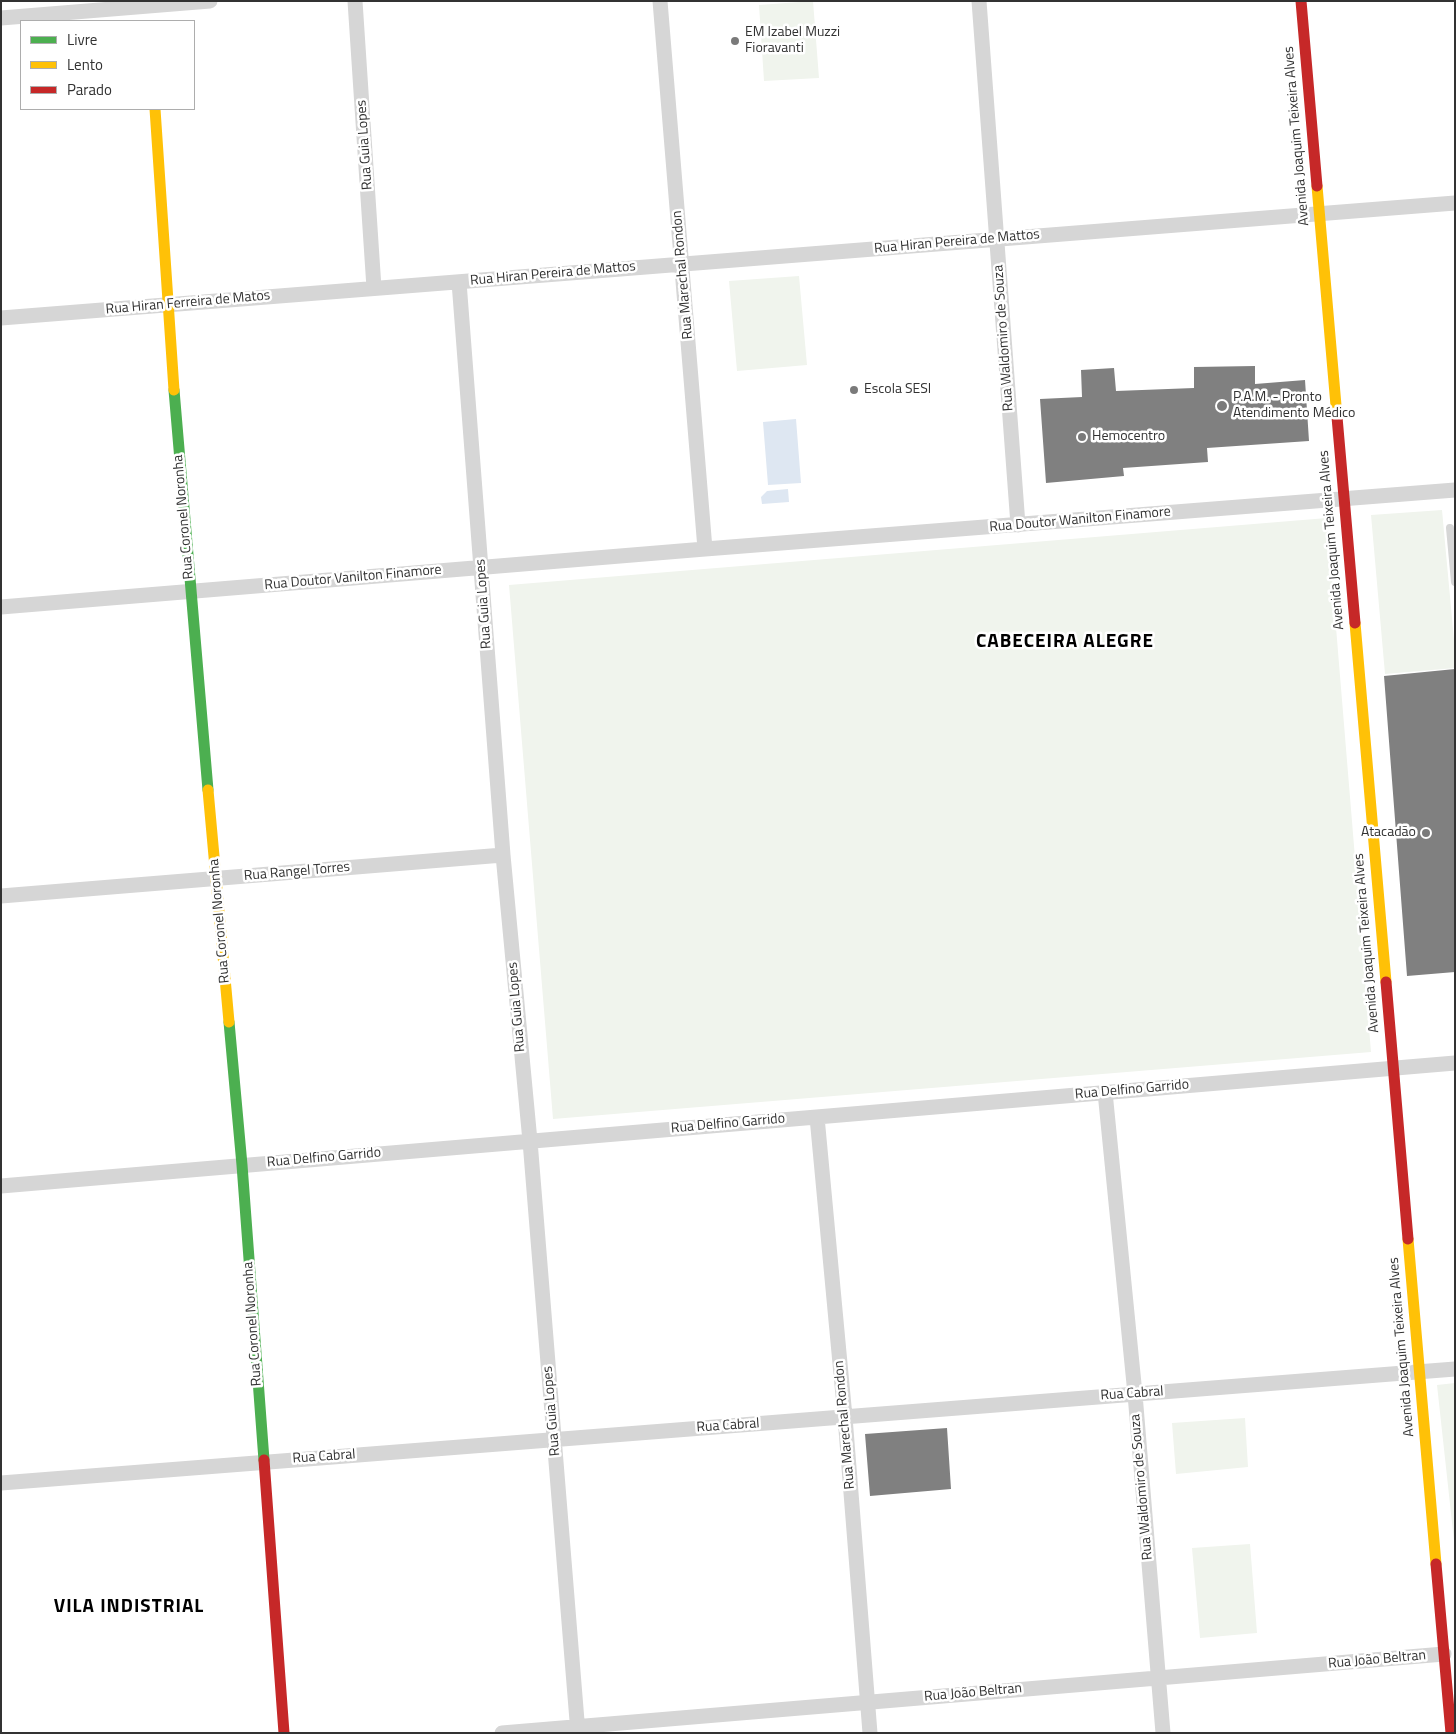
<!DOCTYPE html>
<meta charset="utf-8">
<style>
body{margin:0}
#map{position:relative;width:1456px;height:1734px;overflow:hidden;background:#fff;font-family:"Titillium Web",sans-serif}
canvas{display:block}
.frame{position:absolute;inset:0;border:2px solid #323232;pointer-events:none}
.legend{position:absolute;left:20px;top:20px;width:175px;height:90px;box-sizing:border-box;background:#fff;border:1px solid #adadad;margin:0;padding:6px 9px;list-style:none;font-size:15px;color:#323232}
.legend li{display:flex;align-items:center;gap:10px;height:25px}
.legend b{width:25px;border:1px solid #adadad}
</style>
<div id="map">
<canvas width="1456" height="1734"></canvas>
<div class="frame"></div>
<ul class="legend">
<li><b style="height:6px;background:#4caf50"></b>Livre</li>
<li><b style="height:6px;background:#ffc107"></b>Lento</li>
<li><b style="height:6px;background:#c62828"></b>Parado</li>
</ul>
</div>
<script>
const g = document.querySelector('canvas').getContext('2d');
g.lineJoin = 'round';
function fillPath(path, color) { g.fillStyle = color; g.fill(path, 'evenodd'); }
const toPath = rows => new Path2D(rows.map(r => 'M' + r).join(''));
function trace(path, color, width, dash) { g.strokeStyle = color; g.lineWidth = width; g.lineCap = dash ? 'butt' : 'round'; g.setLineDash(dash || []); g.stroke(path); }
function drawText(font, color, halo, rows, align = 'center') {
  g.font = font + ' "Titillium Web",sans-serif'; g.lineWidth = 5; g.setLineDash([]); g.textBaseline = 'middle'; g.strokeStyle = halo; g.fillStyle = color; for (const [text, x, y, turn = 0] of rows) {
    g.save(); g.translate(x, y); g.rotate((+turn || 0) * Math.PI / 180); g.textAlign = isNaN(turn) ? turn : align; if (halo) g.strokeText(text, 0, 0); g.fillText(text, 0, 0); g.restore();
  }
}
const green = toPath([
 [813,1,819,78,764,81,759,5],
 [799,276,807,365,737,371,729,281],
 [1442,510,1455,651,1455,668,1385,674,1371,515],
 [1327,518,1371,1052,553,1119,509,585],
 [1455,1383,1455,1550,1437,1385],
 [1245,1418,1248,1467,1176,1474,1172,1423],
 [1250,1544,1257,1633,1200,1638,1192,1548]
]);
const water = toPath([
 [796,419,801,483,768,485,763,422],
 [788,489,789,502,762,504,761,497,767,491]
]);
const building = toPath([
 [1255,366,1255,384,1305,380,1309,441,1207,448,1208,462,1123,468,1124,476,1046,483,1040,399,1082,397,1081,370,1114,368,1116,391,1194,388,1194,367],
 [1455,669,1455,972,1407,976,1384,676],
 [947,1428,951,1489,870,1496,865,1434]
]);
const lane = toPath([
 [1450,528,1455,582]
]);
const street = toPath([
 [355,1,374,288],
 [660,1,705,549],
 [979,1,1018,525],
 [1,18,210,1],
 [459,282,503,855,530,1141,578,1733],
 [1,318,1455,203],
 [1,607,705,549,1455,490],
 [1,896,503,855],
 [1105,1092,1135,1394,1163,1733],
 [817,1117,845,1417,870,1733],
 [1,1186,1455,1063],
 [1,1483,1455,1369],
 [502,1733,1444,1654]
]);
const fast = toPath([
 [174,390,208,790],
 [229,1022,242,1165,264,1460]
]);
const slow = toPath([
 [155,109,174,390],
 [1317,186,1337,417],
 [1355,623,1386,982],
 [208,790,229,1022],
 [1408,1239,1436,1564]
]);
const jam = toPath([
 [1301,1,1317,186],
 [1337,417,1355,623],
 [1386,982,1408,1239],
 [264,1460,284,1733],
 [1436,1564,1451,1733]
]);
const markers = [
 [735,41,5,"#7a7a7a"],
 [854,390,5,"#7a7a7a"],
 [1222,406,6,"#7a7a7a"],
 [1082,437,5,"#7a7a7a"],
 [1426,833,5,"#7a7a7a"]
];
const poiNames = [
 ["EM Izabel Muzzi",745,33],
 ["Fioravanti",745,49],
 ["Escola SESI",864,390],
 ["P.A.M. - Pronto",1233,398],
 ["Atendimento Médico",1233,414],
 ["Hemocentro",1092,437],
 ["Atacadão",1416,833,"right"]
];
const streetNames = [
 ["Avenida Joaquim Teixeira Alves",1297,136,-95],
 ["Rua Guia Lopes",365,145,-94],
 ["Rua Hiran Pereira de Mattos",957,242,-5],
 ["Rua Hiran Pereira de Mattos",553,274,-5],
 ["Rua Marechal Rondon",683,275,-95],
 ["Rua Hiran Ferreira de Matos",188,303,-5],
 ["Rua Waldomiro de Souza",1004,338,-94],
 ["Rua Coronel Noronha",184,517,-95],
 ["Rua Doutor Wanilton Finamore",1080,520,-5],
 ["Avenida Joaquim Teixeira Alves",1332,540,-95],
 ["Rua Doutor Vanilton Finamore",353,578,-5],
 ["Rua Guia Lopes",484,604,-94],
 ["Rua Rangel Torres",297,872,-5],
 ["Rua Coronel Noronha",220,921,-95],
 ["Avenida Joaquim Teixeira Alves",1367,943,-95],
 ["Rua Guia Lopes",517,1007,-95],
 ["Rua Delfino Garrido",1132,1090,-5],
 ["Rua Delfino Garrido",728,1124,-5],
 ["Rua Delfino Garrido",324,1158,-5],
 ["Rua Coronel Noronha",253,1324,-94],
 ["Avenida Joaquim Teixeira Alves",1402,1347,-95],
 ["Rua Cabral",1132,1394,-4],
 ["Rua Guia Lopes",552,1411,-95],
 ["Rua Marechal Rondon",845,1425,-95],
 ["Rua Cabral",728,1426,-4],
 ["Rua Cabral",324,1457,-4],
 ["Rua Waldomiro de Souza",1142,1487,-95],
 ["Rua João Beltran",1377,1660,-5],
 ["Rua João Beltran",973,1693,-5]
];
const districtNames = [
 ["CABECEIRA ALEGRE",1065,642],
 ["VILA INDISTRIAL",129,1607]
];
fillPath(green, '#f0f4ed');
fillPath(water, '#dee7f2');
fillPath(building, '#808080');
trace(lane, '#d6d6d6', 8);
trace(street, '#d6d6d6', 15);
trace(fast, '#4caf50', 11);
trace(slow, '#ffc107', 11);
trace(jam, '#c62828', 11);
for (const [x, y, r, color] of markers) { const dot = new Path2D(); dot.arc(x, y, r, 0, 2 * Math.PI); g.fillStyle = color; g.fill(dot); trace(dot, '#fff', 2); }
drawText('14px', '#323232', '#fff', poiNames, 'left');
drawText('14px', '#323232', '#fff', streetNames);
g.letterSpacing = '1px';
drawText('bold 19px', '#000', '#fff', districtNames);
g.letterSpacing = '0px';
</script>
